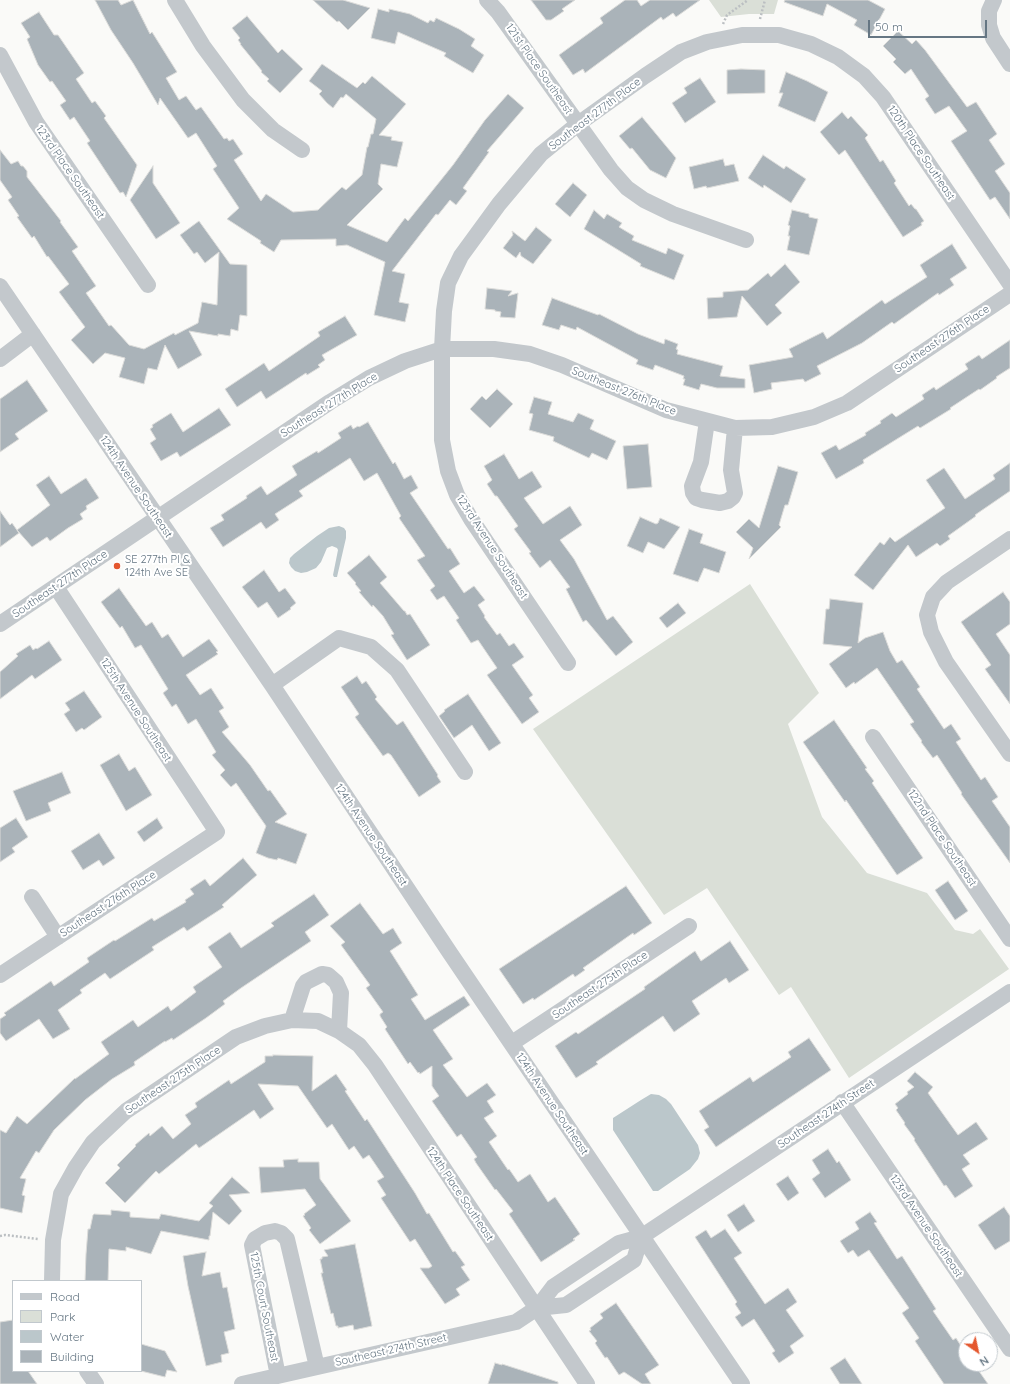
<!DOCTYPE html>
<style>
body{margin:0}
#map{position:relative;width:1010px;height:1384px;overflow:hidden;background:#fafaf8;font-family:Quicksand,sans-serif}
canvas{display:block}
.legend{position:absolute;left:12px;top:1280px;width:130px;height:92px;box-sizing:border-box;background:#fff;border:1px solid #c1c8cd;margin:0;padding:5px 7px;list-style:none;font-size:12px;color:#657683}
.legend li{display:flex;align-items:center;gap:8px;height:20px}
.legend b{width:20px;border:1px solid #c1c8cd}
.north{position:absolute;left:958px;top:1332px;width:40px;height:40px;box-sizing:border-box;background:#fff;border:1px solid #c1c8cd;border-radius:50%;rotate:146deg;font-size:11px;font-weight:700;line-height:16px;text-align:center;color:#657683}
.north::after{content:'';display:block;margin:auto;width:14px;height:18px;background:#e4572e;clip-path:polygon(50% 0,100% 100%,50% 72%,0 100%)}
.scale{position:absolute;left:868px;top:20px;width:119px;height:18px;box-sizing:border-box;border:2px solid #657683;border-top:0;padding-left:5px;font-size:12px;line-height:14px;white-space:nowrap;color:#657683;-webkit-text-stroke:3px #fff;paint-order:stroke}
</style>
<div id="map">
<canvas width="1010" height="1384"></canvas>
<ul class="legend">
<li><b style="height:5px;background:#c3c8cc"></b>Road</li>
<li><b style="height:11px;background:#dadfd7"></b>Park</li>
<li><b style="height:11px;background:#bbc7cb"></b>Water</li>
<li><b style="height:11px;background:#aab3b9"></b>Building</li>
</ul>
<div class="north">N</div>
<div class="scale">50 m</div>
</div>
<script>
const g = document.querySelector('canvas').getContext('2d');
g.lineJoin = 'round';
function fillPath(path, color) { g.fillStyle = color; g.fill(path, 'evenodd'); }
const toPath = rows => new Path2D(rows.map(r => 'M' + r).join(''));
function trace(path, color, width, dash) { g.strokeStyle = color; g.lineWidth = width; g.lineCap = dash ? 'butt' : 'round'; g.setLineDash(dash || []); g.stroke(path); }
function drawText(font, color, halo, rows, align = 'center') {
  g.font = font + ' Quicksand,sans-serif'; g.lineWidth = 4; g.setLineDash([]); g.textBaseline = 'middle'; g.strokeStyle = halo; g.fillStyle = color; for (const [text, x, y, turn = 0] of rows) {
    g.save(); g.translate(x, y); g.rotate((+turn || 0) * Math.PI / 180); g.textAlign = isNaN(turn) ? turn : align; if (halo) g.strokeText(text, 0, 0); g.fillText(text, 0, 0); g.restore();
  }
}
const green = toPath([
 [709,0,778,0,774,14,749,14,721,17],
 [750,584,819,693,788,724,822,817,867,873,927,893,955,930,973,934,980,929,1009,969,849,1078,791,987,779,995,707,888,664,915,533,729]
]);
const water = toPath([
 [339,526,344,528,346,531,346,538,337,577,334,577,333,575,338,550,337,548,332,546,327,548,321,562,316,568,307,572,301,573,295,571,291,567,289,563,290,558,294,554,317,536,329,528],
 [651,1094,659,1095,666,1099,671,1104,698,1145,700,1153,698,1159,690,1169,658,1191,653,1191,613,1130,613,1118,641,1100]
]);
const building = toPath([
 [95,0,118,0,121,5,133,0,150,34,152,32,177,72,166,78,179,100,186,96,196,110,201,107,224,139,227,138,229,141,233,139,243,154,234,160,261,201,266,194,293,212,318,210,342,187,346,190,362,175,367,147,368,147,371,134,373,134,376,119,346,94,343,98,341,97,333,108,327,103,319,94,322,91,309,81,322,64,357,88,363,82,365,84,372,76,406,104,379,135,392,137,391,140,403,142,397,167,381,164,378,184,383,189,347,225,387,242,405,218,408,221,453,165,485,120,508,94,524,108,487,151,489,152,463,188,467,191,456,205,450,200,438,215,436,214,392,271,405,274,399,302,409,304,405,322,374,315,385,262,347,245,336,246,336,239,281,240,274,252,260,243,261,241,227,219,239,208,213,169,217,166,196,133,188,138,160,98,158,105,133,63,111,30,95,0],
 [313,0,343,0,370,8,348,30,339,21,337,22,313,0],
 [531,0,575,0,562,9,564,11,551,20,546,20,531,0],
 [625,0,637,0,641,6,650,0,700,0,676,17,673,13,663,20,661,17,585,73,583,69,573,75,559,55,603,23,600,18,625,0],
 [785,0,868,0,885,9,871,35,854,25,857,20,827,4,823,16,784,2,785,0],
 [378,9,389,12,389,9,410,14,428,23,430,20,434,22,436,18,459,29,475,39,471,46,484,55,473,73,444,56,446,53,398,32,395,44,371,38,378,9],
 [39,12,54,35,58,35,84,73,76,79,92,103,95,101,106,116,104,118,137,165,126,197,123,192,120,193,87,143,90,141,74,117,70,120,60,105,66,101,52,81,50,82,38,65,27,39,30,37,21,23,39,12],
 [247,16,278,53,282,49,303,69,280,93,267,81,269,79,261,72,262,71,240,44,241,44,238,40,240,38,232,28,247,16],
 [898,31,912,44,916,40,925,50,967,107,976,102,997,134,989,140,1005,164,995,171,1010,193,1010,219,995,197,990,200,951,141,967,131,949,106,935,114,925,99,929,96,911,69,905,74,893,62,896,59,883,46,898,31],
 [741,69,765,70,765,93,727,94,727,70,741,69],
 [786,72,807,81,828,92,815,122,778,106,783,93,779,93,786,72],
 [700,78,716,102,685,123,672,103,687,93,684,88,700,78],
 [842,112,848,119,851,116,868,135,865,138,880,162,883,160,896,181,894,183,909,206,911,204,915,209,916,209,924,221,921,223,922,225,903,237,845,150,839,155,820,132,842,112],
 [642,117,676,158,666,178,650,170,632,148,630,149,619,136,642,117],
 [0,150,11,164,18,161,21,166,23,166,27,171,27,177,61,221,60,222,78,247,72,251,96,286,86,293,109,326,111,325,129,345,144,349,174,333,175,335,198,323,202,302,217,305,219,252,205,263,197,252,194,254,180,235,199,221,230,264,247,265,247,316,240,315,238,331,231,329,230,336,218,334,218,336,189,331,202,355,178,369,165,345,157,370,148,368,144,384,119,377,125,358,105,353,93,364,71,340,85,327,59,292,69,284,48,256,47,257,34,236,32,238,17,217,19,216,8,200,12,197,0,180,0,150],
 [763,155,784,169,786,166,806,179,791,203,764,185,763,188,748,178,763,155],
 [723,159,725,166,734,164,739,181,707,188,706,186,694,189,689,167,723,159],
 [153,166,153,183,180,223,156,239,130,200,153,166],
 [573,183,587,195,570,217,555,204,573,183],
 [594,210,604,219,607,214,622,223,619,227,634,236,632,240,666,254,668,248,684,255,674,280,640,266,641,264,584,229,594,210],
 [792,210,809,214,809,217,818,219,809,255,787,250,790,236,788,236,790,226,788,225,792,210],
 [536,227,552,240,533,264,521,256,520,252,516,258,503,248,513,235,512,231,525,241,536,227],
 [952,244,967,268,950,279,954,285,939,295,938,293,894,324,892,322,862,343,817,366,821,374,805,382,803,379,771,383,772,389,754,393,749,365,793,357,789,349,823,332,827,339,882,300,885,304,927,277,920,265,952,244],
 [785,264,800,282,775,305,782,313,767,326,742,296,737,317,708,319,707,298,723,297,723,292,748,290,768,273,771,277,785,264],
 [487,288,512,291,508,296,518,293,515,318,500,317,501,312,495,311,495,310,485,309,487,288],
 [552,298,598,315,599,314,638,334,664,344,665,339,678,344,676,349,678,350,677,354,723,366,720,376,745,379,745,388,717,388,701,384,699,390,683,385,685,379,683,379,684,376,655,365,653,370,636,364,638,360,577,327,576,330,561,325,559,330,542,325,552,298],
 [345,316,357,335,322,355,325,360,318,365,320,367,307,375,306,373,266,399,261,391,237,407,225,389,264,363,269,371,320,336,318,332,345,316],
 [1010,340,1010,368,996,377,997,378,980,390,979,389,950,408,951,409,920,428,918,426,863,460,864,463,836,479,821,453,836,445,839,450,866,435,865,433,881,423,880,421,892,413,896,417,924,399,922,395,934,387,936,390,968,369,965,364,979,355,982,359,1010,340],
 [27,380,48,411,15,434,19,439,0,452,0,399,27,380],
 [497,389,513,404,490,428,470,409,482,396,486,400,497,389],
 [534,397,552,402,548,414,573,422,578,413,594,420,590,429,616,441,607,460,592,453,589,458,553,441,554,437,529,430,533,414,529,413,534,397],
 [219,408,231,425,180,457,177,452,161,461,150,443,156,439,150,429,153,427,152,425,171,413,183,432,219,408],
 [368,422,393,464,395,462,404,479,411,475,418,488,410,493,448,549,450,548,460,564,449,571,464,593,474,586,485,600,478,605,485,616,484,617,497,635,500,633,509,646,514,643,524,657,512,665,533,695,529,698,539,712,522,724,487,675,497,668,478,640,471,643,456,620,459,618,444,596,437,600,430,590,435,586,417,560,425,556,399,518,401,516,377,473,364,481,350,458,299,491,303,496,275,514,279,520,266,529,261,522,223,547,210,528,224,520,221,515,247,498,246,496,261,486,267,495,297,475,292,466,317,451,318,453,341,438,338,433,351,425,353,429,358,426,359,427,368,422],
 [648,444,652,487,627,489,623,446,648,444],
 [504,454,519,479,532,471,542,487,524,498,543,524,570,506,582,525,560,540,574,559,607,620,613,616,633,642,616,656,586,620,583,622,566,589,570,587,550,560,540,568,529,553,531,552,514,529,518,526,497,496,495,496,487,484,492,480,484,466,504,454],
 [1010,463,1010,491,975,515,976,516,948,536,950,539,940,546,937,543,916,557,908,545,873,590,854,575,880,542,884,545,890,537,895,542,945,508,926,480,944,468,965,499,995,479,993,475,1010,463],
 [778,466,798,472,788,505,785,505,779,525,781,527,749,559,753,548,736,532,749,519,759,528,778,466],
 [49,476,61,494,86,478,99,498,86,506,87,509,80,514,83,519,68,528,50,541,47,537,32,547,17,530,50,505,36,485,49,476],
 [0,511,10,525,12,523,19,533,0,547,0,511],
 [640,517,656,524,658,523,660,518,680,527,664,549,648,542,643,553,627,546,640,517],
 [689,529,703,534,700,543,726,552,719,573,704,568,698,582,673,574,689,529],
 [369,555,387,577,380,583,404,611,405,611,407,615,410,614,430,645,407,660,391,635,394,634,383,616,373,605,372,607,359,592,361,591,355,584,356,583,347,573,369,555],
 [264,570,279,592,285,588,296,603,290,608,291,609,278,618,267,602,258,608,242,587,264,570],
 [119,588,146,626,152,622,162,638,168,634,183,657,209,639,218,651,216,652,218,654,186,675,200,695,211,688,224,708,219,711,229,727,222,732,250,765,268,791,270,790,287,814,275,822,307,834,296,864,278,858,277,860,268,858,256,853,266,826,236,783,231,787,220,775,225,770,212,755,216,752,196,719,188,724,176,704,172,707,163,693,168,689,141,645,135,648,122,626,120,628,101,602,119,588],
 [1003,592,1010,602,1010,624,996,634,1010,655,1010,704,985,669,991,665,961,622,1003,592],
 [830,599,863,603,858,643,865,638,883,632,890,651,897,663,902,660,920,687,917,689,944,729,951,724,961,739,956,742,981,780,985,777,998,797,992,801,1010,827,1010,863,961,794,962,793,937,755,933,758,921,742,922,741,910,724,914,722,877,668,855,684,854,682,846,688,829,664,852,647,823,644,826,609,829,609,830,599],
 [678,603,686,613,667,628,659,618,678,603],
 [49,641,62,660,35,679,32,675,0,699,0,672,18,656,16,654,30,645,33,650,36,648,37,649,49,641],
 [357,676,362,684,366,681,377,697,375,699,397,725,403,721,438,775,437,776,441,782,419,797,391,755,388,753,383,756,355,717,359,714,341,687,357,676],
 [84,691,102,717,84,730,82,728,76,732,64,714,70,710,65,703,84,691],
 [468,694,501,743,489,751,472,725,454,738,439,716,445,711,444,710,468,694],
 [834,720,867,768,865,769,874,781,872,783,923,858,897,875,846,800,845,802,803,742,834,720],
 [119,754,129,771,135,767,152,795,126,811,100,765,119,754],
 [62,772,71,793,48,803,51,811,26,821,13,791,62,772],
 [16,818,28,837,12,848,15,852,0,862,0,828,16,818],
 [157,818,163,828,144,842,137,832,157,818],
 [99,833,115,858,103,866,99,860,83,870,71,851,99,833],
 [243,858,257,875,222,905,224,907,187,931,184,927,152,947,154,950,110,979,105,973,80,990,82,993,58,1010,70,1029,53,1039,39,1019,6,1041,0,1033,0,1019,6,1015,4,1013,51,981,54,986,89,962,87,958,114,940,115,941,152,918,154,921,186,902,185,900,194,894,190,889,205,879,210,886,243,858],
 [948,881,968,911,955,920,935,890,948,881],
 [626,886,652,923,634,935,633,933,583,968,585,970,575,977,573,974,534,1000,533,998,523,1004,499,969,626,886],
 [314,894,329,915,305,932,311,941,241,988,223,1001,225,1004,206,1018,173,1040,172,1038,165,1042,165,1041,134,1062,135,1065,112,1079,85,1100,54,1130,39,1153,36,1151,20,1178,26,1179,22,1195,25,1196,22,1213,0,1208,0,1130,6,1133,17,1116,27,1124,75,1078,75,1079,109,1054,101,1042,133,1020,138,1027,168,1006,171,1011,196,992,193,987,222,967,208,947,230,932,241,948,274,926,271,923,314,894],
 [360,903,383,934,393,928,402,943,390,951,418,995,411,999,425,1020,464,996,470,1005,433,1030,453,1059,443,1065,467,1097,487,1083,496,1095,487,1101,494,1112,484,1118,497,1136,489,1142,508,1170,509,1169,518,1182,530,1174,548,1202,555,1197,580,1234,573,1239,575,1240,541,1262,509,1214,513,1211,496,1189,495,1190,476,1163,474,1159,477,1157,461,1134,457,1137,432,1101,439,1096,432,1086,432,1066,420,1074,419,1072,418,1073,410,1062,408,1064,385,1029,387,1027,380,1016,380,1014,383,1012,366,988,370,985,341,945,345,942,330,926,360,903],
 [730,941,749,970,729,983,726,978,692,1001,700,1014,674,1032,663,1016,596,1062,598,1064,576,1078,555,1046,576,1032,578,1034,645,989,644,987,695,951,701,961,730,941],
 [809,1038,831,1070,716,1147,704,1130,709,1127,699,1111,750,1077,753,1082,791,1057,788,1052,809,1038],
 [273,1055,313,1056,312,1091,336,1074,347,1090,345,1091,365,1121,367,1119,389,1153,415,1193,427,1214,429,1213,453,1252,455,1251,465,1265,461,1267,470,1280,456,1289,460,1295,445,1304,420,1268,429,1268,432,1266,415,1239,410,1242,381,1198,386,1195,377,1181,384,1177,369,1155,363,1159,354,1146,349,1150,332,1124,327,1128,298,1086,258,1084,274,1109,260,1119,254,1110,199,1148,196,1144,159,1174,156,1171,125,1203,105,1183,120,1168,117,1165,136,1146,135,1145,149,1133,150,1136,162,1126,173,1139,191,1124,185,1115,197,1107,195,1103,229,1080,231,1084,265,1062,265,1056,273,1056,273,1055],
 [915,1072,933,1087,928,1093,958,1135,976,1122,988,1139,963,1155,970,1164,962,1169,973,1186,955,1198,946,1185,944,1186,914,1140,915,1139,904,1124,905,1123,896,1110,898,1108,895,1104,908,1094,907,1092,914,1087,907,1081,915,1072],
 [828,1149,837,1163,839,1161,851,1180,825,1198,812,1179,820,1173,812,1160,828,1149],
 [298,1159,298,1162,319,1162,320,1179,351,1221,320,1244,309,1230,311,1228,303,1216,305,1215,304,1214,316,1205,305,1189,261,1193,259,1167,284,1167,283,1160,298,1159],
 [788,1176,799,1193,788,1201,776,1184,788,1176],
 [232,1177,250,1193,229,1195,242,1211,229,1225,213,1212,210,1236,209,1236,209,1240,161,1231,151,1254,126,1247,126,1251,109,1249,108,1281,85,1281,86,1254,88,1229,90,1229,93,1215,94,1214,111,1215,111,1210,130,1212,130,1217,159,1219,161,1214,199,1221,213,1206,209,1203,232,1177],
 [744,1204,755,1221,738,1232,727,1215,744,1204],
 [1004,1207,1010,1216,1010,1241,995,1250,978,1225,1004,1207],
 [870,1212,877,1222,874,1223,897,1259,902,1256,936,1309,933,1311,953,1340,956,1338,966,1354,966,1364,974,1364,988,1384,944,1384,915,1341,919,1338,902,1313,909,1308,869,1250,858,1257,853,1250,848,1253,840,1241,859,1229,855,1222,870,1212],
 [725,1229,742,1253,734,1258,765,1304,788,1288,797,1302,786,1310,804,1336,790,1346,794,1353,779,1363,772,1353,775,1351,754,1319,742,1327,735,1317,741,1313,735,1304,737,1302,695,1237,706,1230,711,1238,725,1229],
 [355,1244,372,1326,354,1330,353,1325,338,1328,338,1326,336,1326,333,1313,331,1314,321,1273,323,1273,320,1259,322,1259,322,1257,328,1256,324,1250,355,1244],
 [206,1252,202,1276,220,1272,223,1288,227,1287,235,1329,224,1332,229,1353,221,1355,222,1362,206,1366,188,1286,183,1256,206,1252],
 [616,1303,659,1365,645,1374,651,1384,642,1384,624,1372,619,1375,607,1357,605,1358,595,1343,597,1341,589,1331,591,1330,590,1328,603,1318,600,1314,616,1303],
 [13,1320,13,1371,28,1371,37,1384,0,1384,0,1322,13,1320],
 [141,1344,165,1351,177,1372,167,1370,165,1377,141,1371,141,1344],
 [845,1358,862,1384,840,1384,830,1368,845,1358],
 [495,1363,502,1365,502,1364,558,1382,558,1384,488,1384,495,1363]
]);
const path = toPath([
 [760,19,765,0],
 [723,24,727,15,748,0],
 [0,1236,5,1235,38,1239]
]);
const minor = toPath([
 [175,0,203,46,243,100,273,130,302,150],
 [487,0,498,12,611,170,627,188,644,200,673,214,746,240],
 [994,0,989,11,989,25,993,38,1010,64],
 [0,55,36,122,148,285],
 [0,286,272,685,450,953,742,1384],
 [0,359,33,334],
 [707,421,701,462,692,486,693,493,696,498,702,500,720,503,728,501,733,497,735,493,731,470,735,428],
 [1010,539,947,582,933,597,927,615,931,632,946,662,1010,754],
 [0,624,330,402,369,378,405,361,442,349,444,311,448,283,461,256,499,204,541,154,578,124,645,76,681,52,707,42,742,35,779,35,811,44,838,57,864,76,883,97,1010,284],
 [568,663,471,519,457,495,448,471,442,440,442,349,494,349,530,354,562,365,666,410,735,428,772,427,814,417,847,403,1010,294],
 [272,685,339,638,371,647,397,670,465,772],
 [873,737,1010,939],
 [32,897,58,937],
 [0,975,217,832,56,587],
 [292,1020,303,986,306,982,322,974,328,975,336,982,341,993,339,1031],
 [512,1043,689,926],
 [842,1102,1010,1349],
 [641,1237,634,1260,566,1305,537,1308,553,1287,619,1243,641,1237,1010,992],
 [52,1281,53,1240,61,1194,76,1167,93,1142,126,1111,236,1037,265,1026,292,1020,318,1021,339,1031,359,1045,375,1065,587,1384],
 [87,1371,96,1384],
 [278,1376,252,1245,255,1239,265,1233,275,1231,281,1233,287,1239,317,1367],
 [242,1384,516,1322,537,1308]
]);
const markers = [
 [117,566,4,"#e4572e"]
];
const streetNames = [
 ["121st Place Southeast",539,69,55],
 ["Southeast 277th Place",595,114,-37],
 ["120th Place Southeast",921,153,56],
 ["123rd Place Southeast",70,172,55],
 ["Southeast 276th Place",942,339,-34],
 ["Southeast 276th Place",624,391,22],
 ["Southeast 277th Place",329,405,-32],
 ["124th Avenue Southeast",136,487,56],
 ["123rd Avenue Southeast",492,547,57],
 ["Southeast 277th Place",60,584,-34],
 ["125th Avenue Southeast",136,710,57],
 ["124th Avenue Southeast",371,835,56],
 ["122nd Place Southeast",942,838,56],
 ["Southeast 276th Place",108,904,-33],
 ["Southeast 275th Place",600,985,-34],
 ["Southeast 275th Place",173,1080,-34],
 ["124th Avenue Southeast",552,1104,56],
 ["Southeast 274th Street",826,1114,-34],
 ["124th Place Southeast",460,1194,56],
 ["123rd Avenue Southeast",926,1226,56],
 ["125th Court Southeast",264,1307,79],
 ["Southeast 274th Street",391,1350,-13]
];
const poiNames = [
 ["SE 277th Pl &",125,560],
 ["124th Ave SE",125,573]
];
fillPath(green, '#dadfd7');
fillPath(water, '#bbc7cb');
fillPath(building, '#aab3b9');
trace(building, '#dcdcda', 1);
trace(path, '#bbbfc2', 2.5, [2, 2]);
trace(minor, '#c3c8cc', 16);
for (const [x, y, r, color] of markers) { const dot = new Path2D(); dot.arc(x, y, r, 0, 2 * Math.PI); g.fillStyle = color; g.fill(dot); trace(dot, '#fff', 1.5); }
drawText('11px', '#657683', '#fff', streetNames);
drawText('11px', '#657683', '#fff', poiNames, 'left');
</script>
